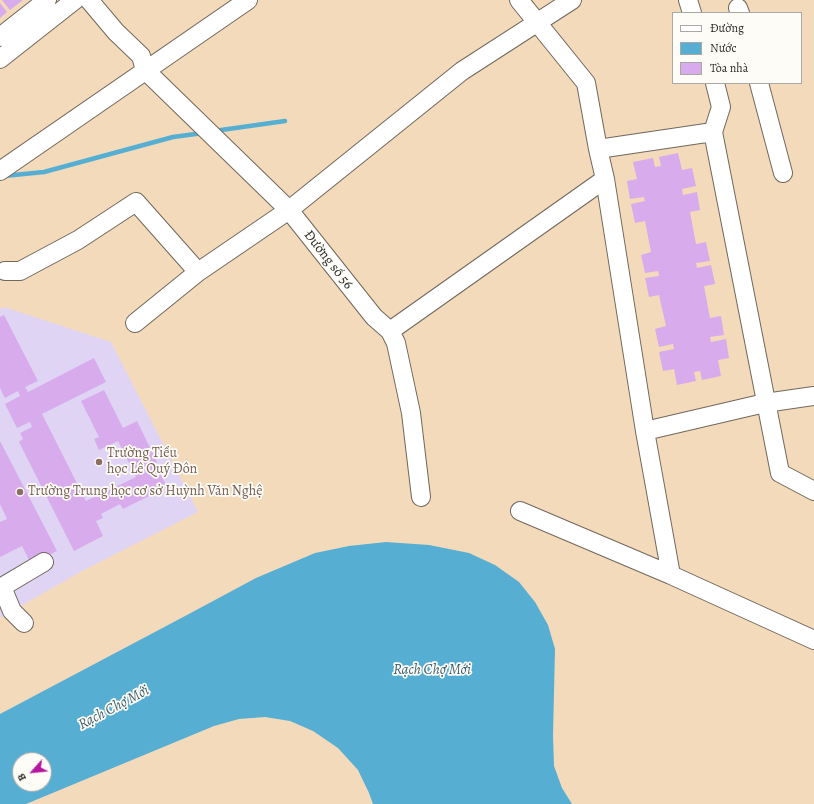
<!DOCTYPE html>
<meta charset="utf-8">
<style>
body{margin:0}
#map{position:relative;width:814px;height:804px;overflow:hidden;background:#f2dabb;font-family:Alegreya,serif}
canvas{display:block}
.legend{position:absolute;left:672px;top:12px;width:130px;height:72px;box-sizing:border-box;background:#fdfcf7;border:1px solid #a9a8a5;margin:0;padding:5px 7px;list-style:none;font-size:12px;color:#2b2b2b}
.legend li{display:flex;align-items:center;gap:8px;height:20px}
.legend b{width:20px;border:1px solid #a9a8a5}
.north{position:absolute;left:12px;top:752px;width:40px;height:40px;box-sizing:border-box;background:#fdfcf7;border:1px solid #a9a8a5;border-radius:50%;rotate:243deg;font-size:11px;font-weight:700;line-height:16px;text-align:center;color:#2b2b2b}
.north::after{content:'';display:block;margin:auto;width:14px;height:18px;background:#b5179e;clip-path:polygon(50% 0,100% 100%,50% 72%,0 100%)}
</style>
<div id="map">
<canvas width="814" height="804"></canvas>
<ul class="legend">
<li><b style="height:5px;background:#fff"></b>Đường</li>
<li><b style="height:11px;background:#56aed3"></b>Nước</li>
<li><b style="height:11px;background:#d8abed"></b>Tòa nhà</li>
</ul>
<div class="north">B</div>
</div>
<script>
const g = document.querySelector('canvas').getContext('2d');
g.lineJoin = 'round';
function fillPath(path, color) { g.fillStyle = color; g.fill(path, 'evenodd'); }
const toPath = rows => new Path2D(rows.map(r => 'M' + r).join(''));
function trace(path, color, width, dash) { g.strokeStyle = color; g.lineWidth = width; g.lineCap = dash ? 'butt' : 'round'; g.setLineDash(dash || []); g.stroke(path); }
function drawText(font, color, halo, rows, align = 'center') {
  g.font = font + ' Alegreya,serif'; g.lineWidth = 3.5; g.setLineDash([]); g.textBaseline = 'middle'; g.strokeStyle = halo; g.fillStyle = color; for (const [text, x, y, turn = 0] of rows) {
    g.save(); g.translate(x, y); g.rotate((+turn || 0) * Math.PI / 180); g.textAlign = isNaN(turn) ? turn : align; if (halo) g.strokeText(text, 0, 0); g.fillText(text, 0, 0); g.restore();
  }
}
const built = toPath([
 [4,307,111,342,198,512,82,571,0,618,0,309]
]);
const water = toPath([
 [386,542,429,545,469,553,495,565,519,582,535,602,548,625,555,649,553,736,554,766,562,788,572,804,373,804,369,793,358,770,338,748,313,731,290,721,265,717,239,719,214,726,26,804,0,804,0,714,187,615,256,578,315,553,349,546],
 [20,760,44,760,44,784,20,784]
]);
const stream = toPath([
 [214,131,285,121],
 [4,176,44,172,173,137,203,133]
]);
const building = toPath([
 [2,0,23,0,10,10],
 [0,3,7,12,0,18],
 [678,153,682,170,692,168,696,186,682,189,683,195,697,192,700,210,690,212,696,244,706,242,710,261,696,263,697,268,711,265,715,284,704,286,710,318,721,316,724,335,710,337,711,342,726,339,729,358,718,360,721,376,702,380,700,371,694,372,696,381,677,385,674,369,663,371,659,352,674,349,673,344,659,347,655,329,666,326,659,295,649,297,645,278,659,276,658,271,645,273,641,255,651,252,645,221,635,223,631,204,645,201,644,197,630,199,627,181,637,179,633,162,653,158,655,167,661,166,659,157],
 [4,315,38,381,25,387,28,392,94,358,106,382,42,414,86,501,136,477,118,441,99,450,94,439,99,437,81,401,104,390,123,428,137,421,157,462,155,463,167,487,123,509,120,504,101,514,103,518,96,521,103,536,74,551,19,442,23,439,20,433,32,427,30,422,17,428,5,404,20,396,18,391,5,398,0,388,0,317],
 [0,441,57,551,31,564,22,546,0,557,0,522,7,519,0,504]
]);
const minor = toPath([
 [89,0,116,32,141,56,145,70,289,210,374,317,390,331,396,343,411,413,421,497],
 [519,0,586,83,598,149,605,179,645,431,671,575],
 [688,0,692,13],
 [738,8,740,13],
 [0,37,47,0],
 [0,59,75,0],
 [759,83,783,173],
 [713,132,780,473,814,491],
 [713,132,721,107,715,83],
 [598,149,713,132],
 [0,171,248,0],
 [5,271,20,271,78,240,136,202,198,272,289,210,462,71,572,0],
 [135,323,198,272],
 [390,331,605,179],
 [645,431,765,403,814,396],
 [520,511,671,575,814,640],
 [2,587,44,562],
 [0,588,2,587,12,611,24,623]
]);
const markers = [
 [99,462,4,"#8d6e63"],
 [20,492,4,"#8d6e63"]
];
const streetNames = [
 ["Đường số 56",328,260,52]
];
const educationNames = [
 ["Trường Tiểu",107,454],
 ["học Lê Quý Đôn",107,470],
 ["Trường Trung học cơ sở Huỳnh Văn Nghệ",28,492]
];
const waterNames = [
 ["Rạch Chợ Mới",432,670],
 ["Rạch Chợ Mới",114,708,-28]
];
fillPath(built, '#e0d4f4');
fillPath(water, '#56aed3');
trace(stream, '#56aed3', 4.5);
fillPath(building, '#d8abed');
trace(minor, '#71685d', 20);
trace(minor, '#fff', 18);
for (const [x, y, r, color] of markers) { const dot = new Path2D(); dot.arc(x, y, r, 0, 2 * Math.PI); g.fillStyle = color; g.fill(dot); trace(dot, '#fdfcf7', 1.5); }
drawText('14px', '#2b2b2b', '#fdfcf7', streetNames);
drawText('14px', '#785e54', '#fdfcf7', educationNames, 'left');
drawText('italic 15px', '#3c5f6e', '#fdfcf7', waterNames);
</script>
